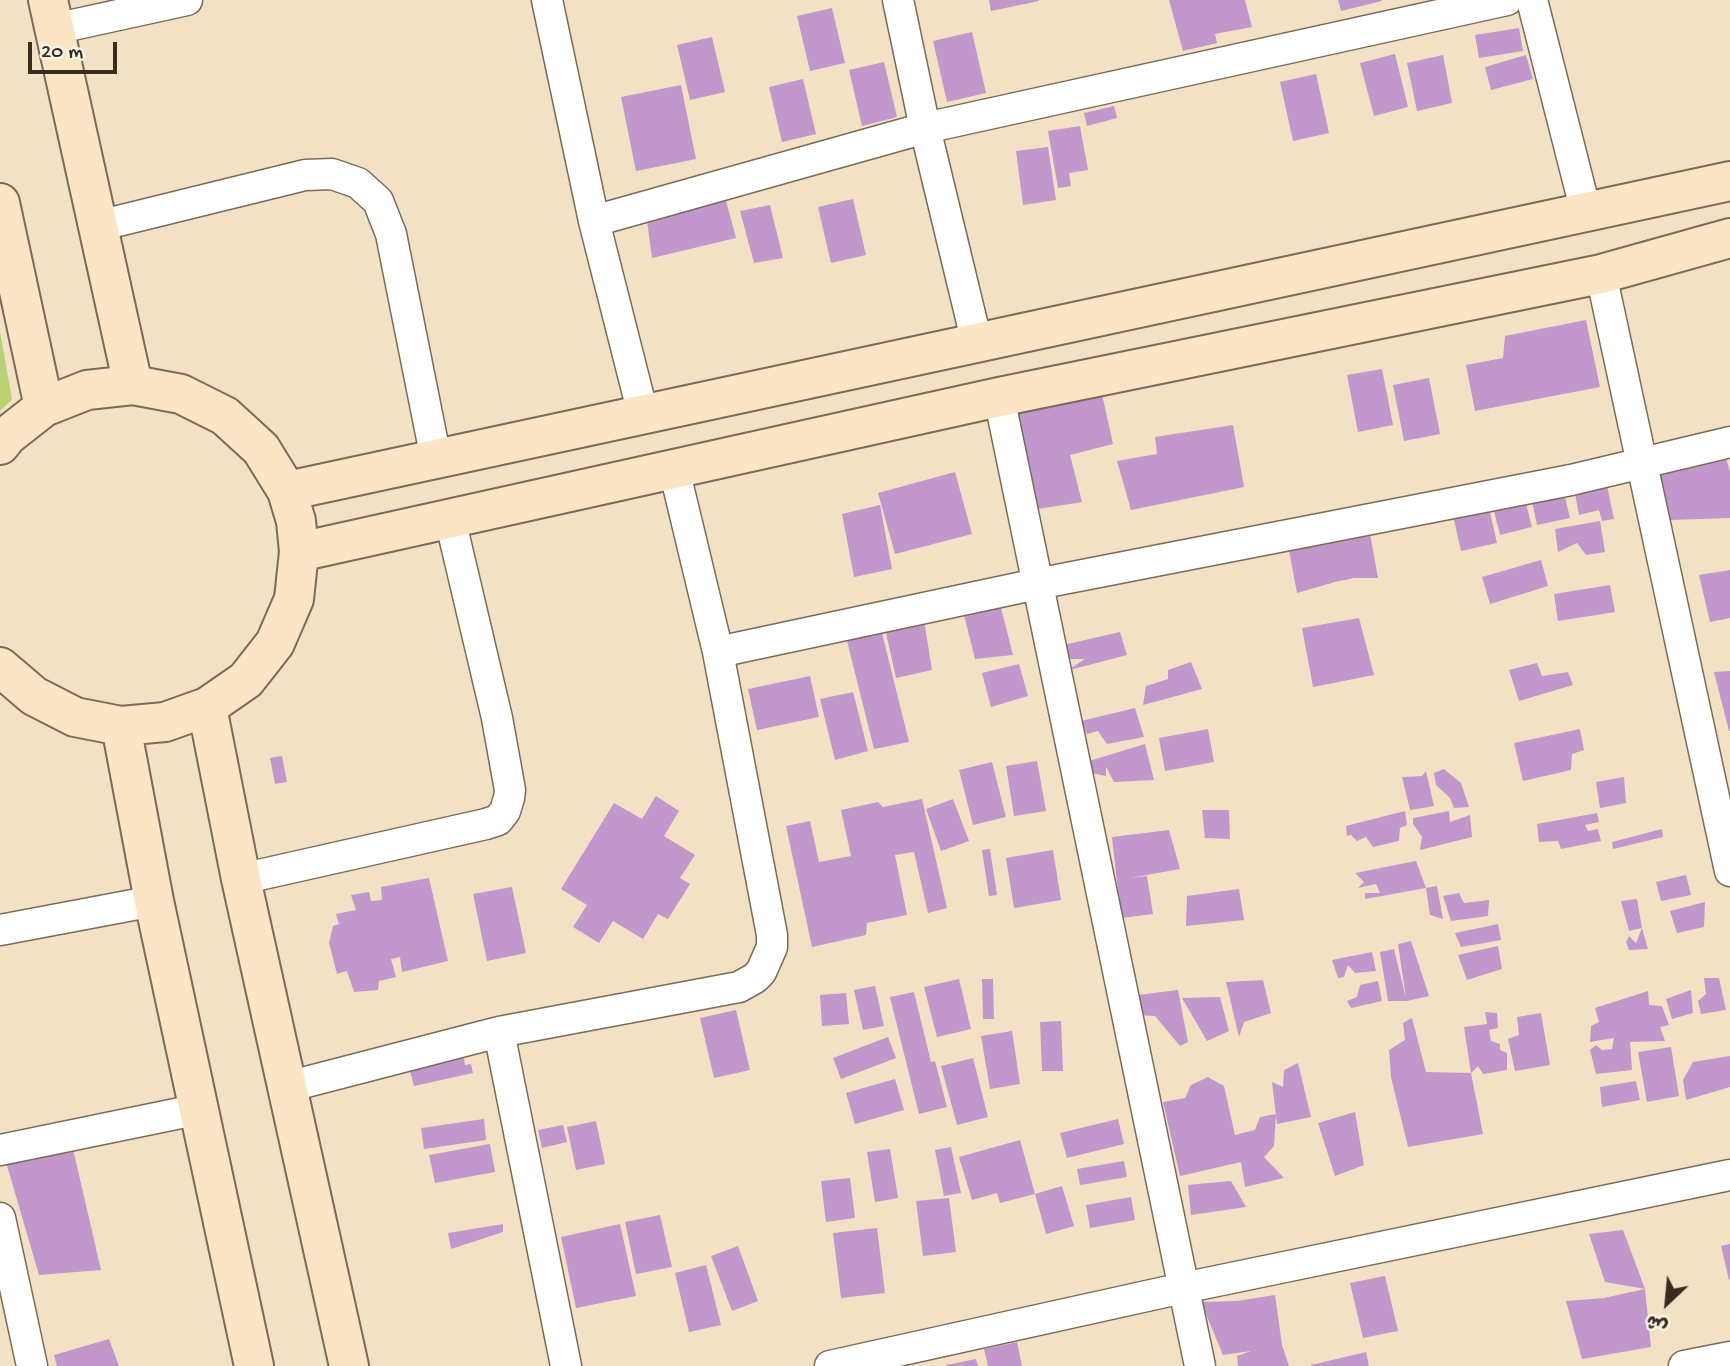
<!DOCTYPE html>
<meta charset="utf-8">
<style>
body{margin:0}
#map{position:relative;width:1730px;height:1366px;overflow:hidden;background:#f3e1c6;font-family:"Gochi Hand","Playpen Sans Arabic",sans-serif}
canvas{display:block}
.north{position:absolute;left:1632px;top:1268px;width:70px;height:70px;-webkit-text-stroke:5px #f7f3e8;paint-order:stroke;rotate:206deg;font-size:19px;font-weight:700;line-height:28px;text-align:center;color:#3b2a1e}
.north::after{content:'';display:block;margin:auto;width:24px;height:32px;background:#3b2a1e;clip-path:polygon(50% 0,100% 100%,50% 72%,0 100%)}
.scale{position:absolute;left:28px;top:42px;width:89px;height:32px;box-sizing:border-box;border:4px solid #3b2a1e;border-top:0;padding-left:9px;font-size:21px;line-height:24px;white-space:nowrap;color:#3b2a1e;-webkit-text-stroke:5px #f7f3e8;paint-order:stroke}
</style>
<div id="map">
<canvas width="1730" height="1366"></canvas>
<div class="north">ش</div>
<div class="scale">20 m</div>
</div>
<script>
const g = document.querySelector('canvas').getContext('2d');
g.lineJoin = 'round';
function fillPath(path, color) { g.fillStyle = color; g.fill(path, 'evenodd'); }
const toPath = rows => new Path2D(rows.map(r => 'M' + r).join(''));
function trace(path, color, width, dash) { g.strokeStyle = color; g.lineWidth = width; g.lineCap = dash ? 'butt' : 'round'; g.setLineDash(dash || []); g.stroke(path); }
const green = toPath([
 [0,331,12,400,0,411]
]);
const building = toPath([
 [989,0,1039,0,1039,1,991,11],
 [1169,0,1245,0,1252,27,1215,34,1217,43,1183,51],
 [1338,0,1382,0,1382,1,1341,11],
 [832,8,845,63,810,71,797,16],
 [1519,28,1523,51,1479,58,1475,35],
 [972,32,986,93,947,102,933,41],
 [712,37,725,92,690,100,677,45],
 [1395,54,1408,107,1374,116,1360,63],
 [1443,55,1452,103,1417,111,1407,63],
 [1526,55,1533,79,1491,90,1485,67],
 [884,62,897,117,862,126,849,70],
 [1316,74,1329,133,1293,141,1280,82],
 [803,79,816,134,782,142,769,87],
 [681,85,696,159,636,171,621,97],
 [1114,106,1117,118,1087,126,1084,113],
 [1080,126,1088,170,1069,173,1071,186,1058,188,1048,131],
 [1048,147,1056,200,1023,205,1016,151],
 [721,182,736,238,652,258,644,198],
 [853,199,866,255,831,263,818,207],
 [770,205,783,258,754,263,740,211],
 [1586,320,1600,387,1475,411,1466,365,1503,358,1505,336],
 [1382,369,1393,425,1358,432,1347,375],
 [1098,376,1113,444,1070,455,1082,502,1038,509,1029,465,1012,405],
 [1429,378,1440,434,1404,441,1393,385],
 [1233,425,1244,487,1131,510,1117,461,1157,454,1155,437],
 [1726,458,1730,472,1730,518,1670,520,1658,474],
 [955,472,972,534,895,554,878,493],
 [1605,476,1614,519,1602,521,1599,510,1579,515,1573,483],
 [1562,485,1570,518,1537,525,1530,492],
 [1523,492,1532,527,1500,535,1491,499],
 [1487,499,1497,543,1461,551,1451,506],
 [880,505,892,569,854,577,842,514],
 [1600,521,1605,552,1586,555,1577,543,1558,552,1555,529],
 [1369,528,1378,578,1354,578,1335,582,1297,593,1288,545],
 [1541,560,1548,586,1490,604,1482,577],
 [1730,570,1730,618,1710,622,1699,575],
 [1610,585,1615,612,1558,621,1554,594],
 [961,603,1000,604,1013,655,975,659],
 [1359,618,1374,675,1313,687,1302,628],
 [883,619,924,620,932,670,896,678],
 [881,629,909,742,874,749,846,637],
 [1120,632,1127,655,1066,671,1085,659,1065,659,1059,646],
 [1191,662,1202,689,1143,705,1146,686,1168,679,1168,670],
 [1537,663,1542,676,1568,672,1573,685,1519,701,1509,670],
 [1019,664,1028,696,991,707,982,673],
 [1730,671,1730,731,1729,731,1714,672],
 [810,676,819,717,757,730,748,689],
 [853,692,868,751,835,760,820,699],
 [1135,708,1144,737,1107,744,1098,731,1087,734,1081,721],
 [1208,729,1214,762,1165,771,1159,738],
 [1580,729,1584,750,1572,754,1571,770,1523,781,1514,743],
 [1145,744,1154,780,1114,782,1106,767,1106,776,1091,773,1089,761],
 [282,756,287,782,275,784,270,758],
 [1037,761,1046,811,1014,816,1006,766],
 [992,762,1006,817,973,825,959,770],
 [1444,769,1461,783,1469,807,1454,808,1450,798,1436,785,1434,773],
 [1426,771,1434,806,1410,810,1402,777,1422,776],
 [1624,777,1626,803,1600,808,1596,782],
 [656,796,679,811,664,836,695,855,680,878,690,884,668,919,658,914,643,939,613,921,599,943,573,927,587,905,561,889,614,803,642,819],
 [922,799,947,908,928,913,914,852,895,855,907,915,867,923,866,935,812,947,786,826,810,821,819,862,851,856,841,810,878,802,883,807],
 [953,799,969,841,941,851,926,809],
 [1202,810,1229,810,1230,839,1205,838],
 [1405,811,1407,825,1400,828,1399,841,1373,847,1366,837,1357,841,1351,835,1347,836,1346,826],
 [1449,811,1450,822,1470,815,1472,837,1420,850,1422,837,1413,824,1413,818],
 [1597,813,1599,822,1585,825,1588,831,1598,829,1601,841,1561,849,1558,841,1539,842,1537,824],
 [1662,829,1663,837,1613,849,1612,842],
 [1169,830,1180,869,1130,878,1147,876,1153,914,1121,918,1112,837],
 [990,849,997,895,989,896,982,850],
 [1053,850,1061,900,1014,908,1006,858],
 [1416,861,1426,888,1365,899,1365,893,1380,893,1376,884,1358,888,1364,882,1355,873],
 [1686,875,1691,895,1661,901,1656,882],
 [429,878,448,961,402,972,400,957,391,959,396,977,379,981,378,990,354,992,347,971,337,974,329,943,333,926,339,924,336,914,356,910,351,895,369,892,371,901,382,900,381,887],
 [1437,886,1443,919,1430,915,1426,888],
 [512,887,526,953,487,961,473,894],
 [1239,889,1244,920,1186,926,1187,896],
 [1459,893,1464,903,1489,900,1488,916,1451,921,1443,896],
 [1637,899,1642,928,1629,931,1621,901],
 [1705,902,1704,927,1677,933,1670,911],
 [1498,924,1501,940,1461,947,1455,933],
 [1642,928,1648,949,1629,950,1626,942,1629,936,1636,943],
 [1411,941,1429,996,1407,1001,1388,1001,1380,952,1394,949,1406,998,1398,944],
 [1498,946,1502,969,1467,980,1458,955],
 [1372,952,1376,971,1355,973,1348,965,1344,977,1338,978,1332,960],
 [1704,978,1719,978,1726,1010,1701,1014,1698,1001,1706,994],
 [959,979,971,1029,937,1037,924,987],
 [982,979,993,979,994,1019,983,1019],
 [1263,980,1271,1013,1244,1022,1239,1037,1226,982],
 [1378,981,1382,1001,1351,1008,1347,1001,1357,997,1360,985],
 [875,986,884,1026,863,1030,854,990],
 [1178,990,1188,1042,1180,1046,1155,1016,1135,1015,1138,995],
 [1691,990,1693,1013,1672,1019,1666,999],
 [1648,991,1649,1005,1662,1006,1669,1025,1660,1027,1665,1041,1630,1042,1632,1070,1596,1074,1590,1050,1596,1045,1602,1050,1612,1049,1614,1038,1590,1042,1591,1026,1599,1022,1595,1008],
 [914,992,931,1062,935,1061,947,1107,919,1114,890,997],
 [846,993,849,1024,822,1026,820,995],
 [1220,997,1229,1031,1207,1041,1182,998],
 [736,1010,750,1070,714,1078,700,1018],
 [1485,1012,1497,1013,1498,1028,1489,1030,1491,1041,1500,1044,1500,1050,1507,1053,1507,1070,1483,1074,1478,1066,1471,1073,1464,1027,1487,1024],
 [1541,1013,1550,1065,1515,1071,1508,1039,1519,1035,1517,1017],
 [1412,1018,1426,1072,1471,1073,1483,1134,1408,1147,1391,1077,1389,1050,1405,1040,1403,1023],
 [1061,1021,1063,1071,1042,1071,1040,1022],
 [1012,1031,1020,1084,990,1089,981,1036],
 [888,1037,896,1058,841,1079,833,1058],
 [462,1046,465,1065,471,1064,473,1073,414,1086,405,1052],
 [1671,1047,1679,1096,1647,1102,1638,1052],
 [1730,1056,1730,1087,1686,1100,1683,1080,1693,1062],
 [973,1058,988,1117,957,1125,941,1066],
 [1298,1063,1311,1117,1277,1124,1272,1082,1283,1087,1284,1070],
 [1208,1077,1224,1086,1235,1135,1255,1130,1260,1117,1276,1114,1274,1146,1264,1157,1284,1178,1245,1187,1241,1162,1180,1176,1163,1102,1185,1098,1191,1085],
 [895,1079,904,1110,855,1124,846,1093],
 [1636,1081,1640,1100,1602,1107,1600,1087],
 [1355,1112,1364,1165,1335,1176,1318,1123],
 [484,1119,486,1140,424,1149,421,1128],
 [1118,1119,1124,1144,1067,1158,1060,1133],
 [596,1121,605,1164,576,1170,567,1127],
 [563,1125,567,1142,542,1148,538,1130],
 [1020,1140,1035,1194,1062,1186,1074,1226,1046,1234,1035,1194,1000,1203,997,1193,972,1200,959,1157],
 [490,1144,495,1172,435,1183,429,1155],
 [951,1147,961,1193,944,1196,935,1150],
 [73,1149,101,1270,39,1275,6,1162],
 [890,1149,898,1198,875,1202,867,1152],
 [1124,1161,1127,1177,1080,1185,1077,1169],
 [850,1178,855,1218,826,1222,821,1181],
 [1231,1181,1246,1207,1191,1215,1188,1185],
 [1131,1197,1135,1220,1090,1228,1086,1205],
 [949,1198,956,1252,923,1256,916,1201],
 [660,1215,672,1267,636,1274,625,1222],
 [503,1224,503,1232,451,1249,448,1233],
 [620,1224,636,1296,576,1308,561,1237],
 [877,1228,885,1293,841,1298,833,1233],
 [1623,1230,1645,1289,1651,1347,1582,1359,1566,1301,1604,1298,1645,1289,1605,1282,1589,1234],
 [1730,1244,1730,1279,1729,1280,1721,1246],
 [738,1246,758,1301,732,1311,711,1256],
 [706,1265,721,1325,689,1332,675,1273],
 [1385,1276,1398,1331,1363,1338,1350,1283],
 [1275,1295,1282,1345,1289,1366,1238,1366,1237,1356,1251,1351,1223,1355,1201,1302,1237,1301],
 [109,1339,119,1366,57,1366,54,1355],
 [1017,1342,1022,1366,988,1366,984,1349],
 [1366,1352,1369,1366,1311,1366,1311,1365],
 [976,1359,978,1366,946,1366,946,1365]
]);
const street = toPath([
 [547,0,594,221,643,414],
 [898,0,925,128,977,343],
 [1532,0,1586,212],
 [54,29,187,0],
 [594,221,925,128,1507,0],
 [98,226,305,175,332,174,358,183,378,201,391,234,436,459],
 [1601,274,1730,871],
 [999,397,1200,1366],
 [674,469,718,652],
 [241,879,486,824,498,820,505,811,509,798,510,790,497,718,450,519],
 [0,930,154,901],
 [499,1032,566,1366],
 [287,1087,499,1032,739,987,755,978,761,972,772,947,772,935,718,652,1037,584,1571,480,1730,442],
 [0,1150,200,1109],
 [0,1218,32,1366],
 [830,1366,1183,1288,1730,1175],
 [1684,1366,1730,1357]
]);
const secondary = toPath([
 [48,0,133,385],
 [0,203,44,407],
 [0,445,7,436,44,407,87,390,133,385,181,394,225,416,261,449,287,491,296,521,299,552,294,599,275,643,246,680,207,707,165,722,121,726,75,717,34,696,0,667],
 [287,491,1730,181],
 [299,552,999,397,1601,274,1730,238],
 [207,707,241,879,349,1366],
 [121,726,154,901,254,1366]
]);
fillPath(green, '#b9d074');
fillPath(building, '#c297cb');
trace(street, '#7b6a59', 33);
trace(secondary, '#7b6a59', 42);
trace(street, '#fff', 30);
trace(secondary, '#fce5c4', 38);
</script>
